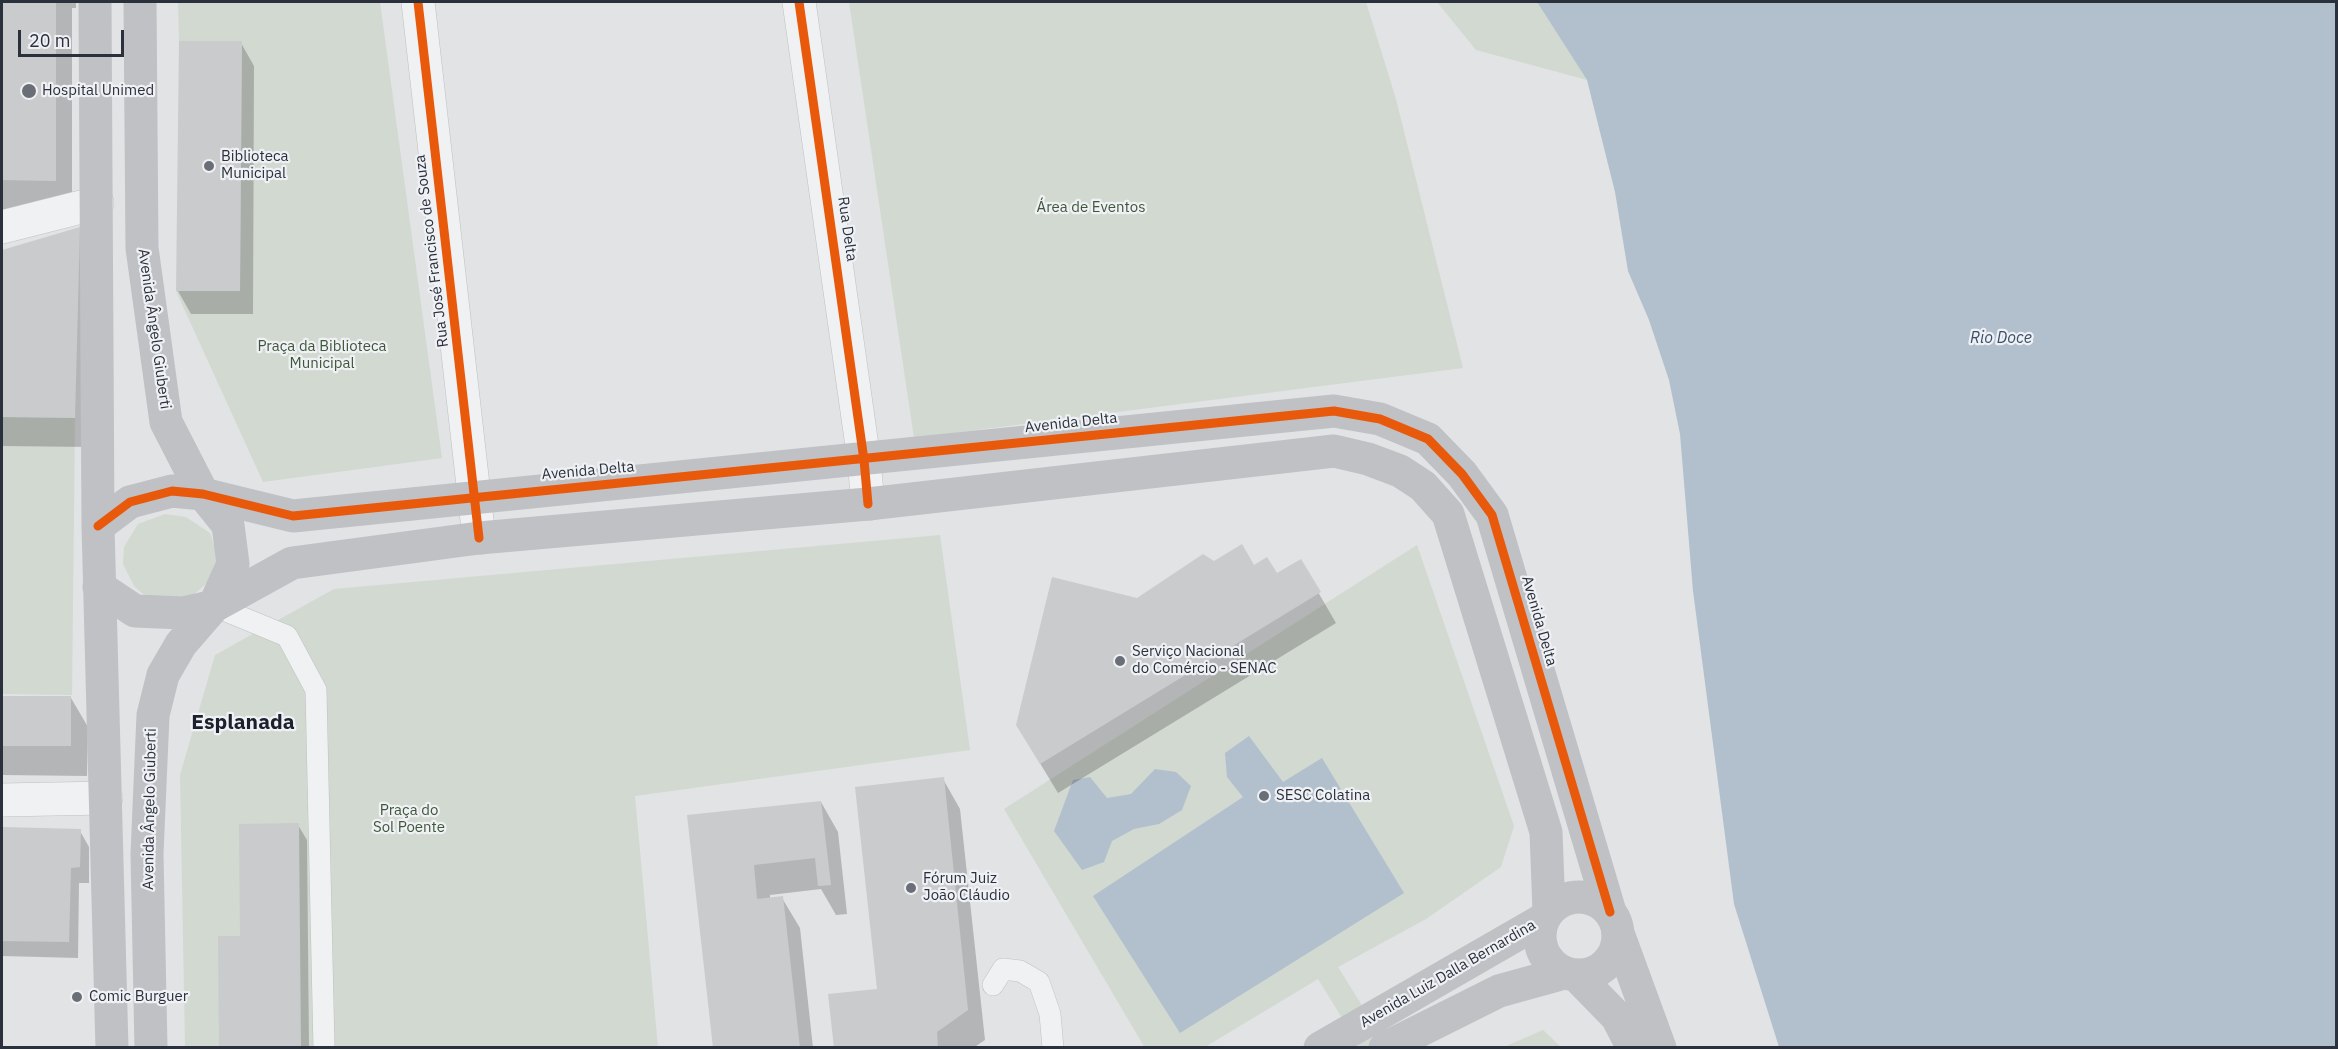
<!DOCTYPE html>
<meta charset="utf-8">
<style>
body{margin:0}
#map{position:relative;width:2338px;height:1049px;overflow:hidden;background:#e1e3e5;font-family:"IBM Plex Sans",sans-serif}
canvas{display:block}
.frame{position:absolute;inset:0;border:3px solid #2a313c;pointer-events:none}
.scale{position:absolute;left:18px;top:30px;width:106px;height:27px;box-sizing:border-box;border:3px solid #2a313c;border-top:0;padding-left:8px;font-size:18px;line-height:21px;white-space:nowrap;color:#2a313c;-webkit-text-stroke:4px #eff1f5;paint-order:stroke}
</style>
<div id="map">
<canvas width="2338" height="1049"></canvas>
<div class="frame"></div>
<div class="scale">20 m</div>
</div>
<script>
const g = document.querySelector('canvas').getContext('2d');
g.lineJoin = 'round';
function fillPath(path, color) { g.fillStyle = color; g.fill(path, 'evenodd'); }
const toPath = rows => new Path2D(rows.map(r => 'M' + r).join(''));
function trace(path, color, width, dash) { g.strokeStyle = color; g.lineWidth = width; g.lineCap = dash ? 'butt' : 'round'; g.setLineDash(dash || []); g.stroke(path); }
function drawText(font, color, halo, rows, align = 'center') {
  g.font = font + ' "IBM Plex Sans",sans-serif'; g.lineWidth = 4.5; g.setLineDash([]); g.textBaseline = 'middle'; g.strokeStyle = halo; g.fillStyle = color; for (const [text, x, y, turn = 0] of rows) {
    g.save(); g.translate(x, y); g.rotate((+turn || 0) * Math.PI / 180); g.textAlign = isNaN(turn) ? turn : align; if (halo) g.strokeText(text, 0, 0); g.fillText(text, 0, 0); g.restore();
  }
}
const green = toPath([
 [178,2,380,2,442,458,263,482,176,291,240,291,242,42,179,41],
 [849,2,1366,2,1396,99,1463,368,914,438],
 [1437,2,1537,2,1587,80,1476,50],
 [2,417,75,418,72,695,2,694],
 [165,514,186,517,210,533,217,555,213,578,185,602,153,599,143,594,134,586,123,564,124,547,138,524],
 [940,535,970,750,635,796,658,1047,185,1047,180,775,215,655,334,589],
 [1417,545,1514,826,1501,867,1426,919,1338,967,1388,1047,1360,1047,1318,979,1205,1047,1145,1048,1004,809],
 [1543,1030,1561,1047,1504,1047]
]);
const water = toPath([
 [1537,2,2336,2,2336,1047,1779,1047,1734,904,1693,591,1680,434,1669,380,1649,320,1628,271,1615,192,1587,80],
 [1249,736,1283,782,1322,758,1404,893,1180,1033,1093,896,1243,797,1227,777,1225,753],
 [1155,769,1176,772,1191,786,1182,810,1159,824,1134,829,1112,841,1104,862,1082,870,1054,831,1073,780,1090,777,1107,798,1131,794]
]);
const shadow = toPath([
 [2,2,76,2,76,8,72,8,72,210,2,210],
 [241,43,254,66,253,314,191,314,178,291],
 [79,229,96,259,92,447,2,446,2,251],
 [1300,561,1336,623,1058,793,1035,755,1137,599,1214,563,1277,576],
 [2,697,71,698,88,727,87,776,2,775],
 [943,779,960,809,985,1040,976,1046,984,1048,835,1048,879,990],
 [821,802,838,832,847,914,836,915,821,889,770,895,770,899,782,898,800,928,813,1048,714,1048,689,817],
 [298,825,307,840,309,1048,221,1048,242,937],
 [2,829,80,831,89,847,89,883,79,883,78,958,2,956]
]);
const building = toPath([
 [2,2,56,2,56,181,2,180],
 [179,41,242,41,240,291,176,291],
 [80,227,75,418,2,417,2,250],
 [1242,544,1254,565,1267,557,1277,573,1301,559,1321,592,1040,764,1016,725,1052,577,1137,598,1203,554,1214,561],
 [2,696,71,696,71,746,2,746],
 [944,777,968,1010,937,1032,938,1048,834,1048,828,994,877,989,855,787],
 [821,801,831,885,818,886,815,858,754,865,757,899,783,896,800,1048,713,1048,687,815],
 [299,823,301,1048,219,1048,218,936,240,936,239,824],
 [2,827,81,829,80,867,71,868,69,942,2,941]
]);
const lane = toPath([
 [214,606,287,636,316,690,324,1048],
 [993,985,1003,969,1020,971,1039,982,1050,1014,1053,1048]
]);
const street = toPath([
 [418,2,479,538],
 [799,2,864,460,868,504],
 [2,227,97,203],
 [2,800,106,798]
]);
const secondary = toPath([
 [95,2,98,526,112,1048],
 [140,2,142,248,166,422,203,494,228,525,233,564,214,606,181,644,163,675,153,715,147,854,151,1048],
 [98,526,130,502,172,491,203,494,293,516,1334,411,1380,419,1428,439,1462,474,1492,515,1610,912],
 [99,587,135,611,183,613,214,606,292,563,479,538,868,504,1334,451,1368,459,1400,471,1423,486,1448,514,1546,832,1549,911],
 '1540 936a39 39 0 1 1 78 0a39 39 0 1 1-78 0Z',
 [1619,936,1660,1048],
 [1577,976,1617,1017,1633,1048],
 [1320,1048,1544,919],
 [1385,1048,1499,991,1564,973]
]);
const cycleway = toPath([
 [418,2,479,538],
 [799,2,864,460,868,504],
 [98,526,130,502,172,491,203,494,293,516,1334,411,1380,419,1428,439,1462,474,1492,515,1610,912]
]);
const markers = [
 [29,91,8,"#6a6f77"],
 [209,166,6,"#6a6f77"],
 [1120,661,6,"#6a6f77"],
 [1264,796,6,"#6a6f77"],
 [911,888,6,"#6a6f77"],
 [77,997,6,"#6a6f77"]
];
const poiNames = [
 ["Hospital Unimed",42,91],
 ["Biblioteca",221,157],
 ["Municipal",221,174],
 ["Serviço Nacional",1132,652],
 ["do Comércio - SENAC",1132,669],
 ["SESC Colatina",1276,796],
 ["Fórum Juiz",923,879],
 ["João Cláudio",923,896],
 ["Comic Burguer",89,997]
];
const parkNames = [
 ["Área de Eventos",1091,208],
 ["Praça da Biblioteca",322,347],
 ["Municipal",322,364],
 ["Praça do",409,811],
 ["Sol Poente",409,828]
];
const streetNames = [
 ["Rua Delta",847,229,82],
 ["Rua José Francisco de Souza",432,251,-97],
 ["Avenida Ângelo Giuberti",154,329,82],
 ["Avenida Delta",1071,423,-6],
 ["Avenida Delta",588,471,-5],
 ["Avenida Delta",1539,621,74],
 ["Avenida Ângelo Giuberti",150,809,-89],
 ["Avenida Luiz Dalla Bernardina",1448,974,-30]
];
const waterNames = [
 ["Rio Doce",2001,338]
];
const districtNames = [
 ["Esplanada",243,723]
];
fillPath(green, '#d2d9d1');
fillPath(water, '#b2bfcd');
fillPath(shadow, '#0003');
fillPath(building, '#c9cbcd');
trace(lane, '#bfc1c3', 22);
trace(street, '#bfc1c3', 34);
trace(lane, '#f0f1f3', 21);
trace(street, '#f0f1f3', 33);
trace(secondary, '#bfc1c5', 33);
trace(cycleway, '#e8590c', 9);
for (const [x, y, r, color] of markers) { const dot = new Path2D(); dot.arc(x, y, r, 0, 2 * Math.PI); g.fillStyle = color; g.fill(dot); trace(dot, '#eff1f5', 2); }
drawText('15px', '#2a313c', '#eff1f5', poiNames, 'left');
drawText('15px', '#3e5639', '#eff1f5', parkNames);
drawText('15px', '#2a313c', '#eff1f5', streetNames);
drawText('italic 16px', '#394f6b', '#eff1f5', waterNames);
drawText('bold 21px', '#1c222d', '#eff1f5', districtNames);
</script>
